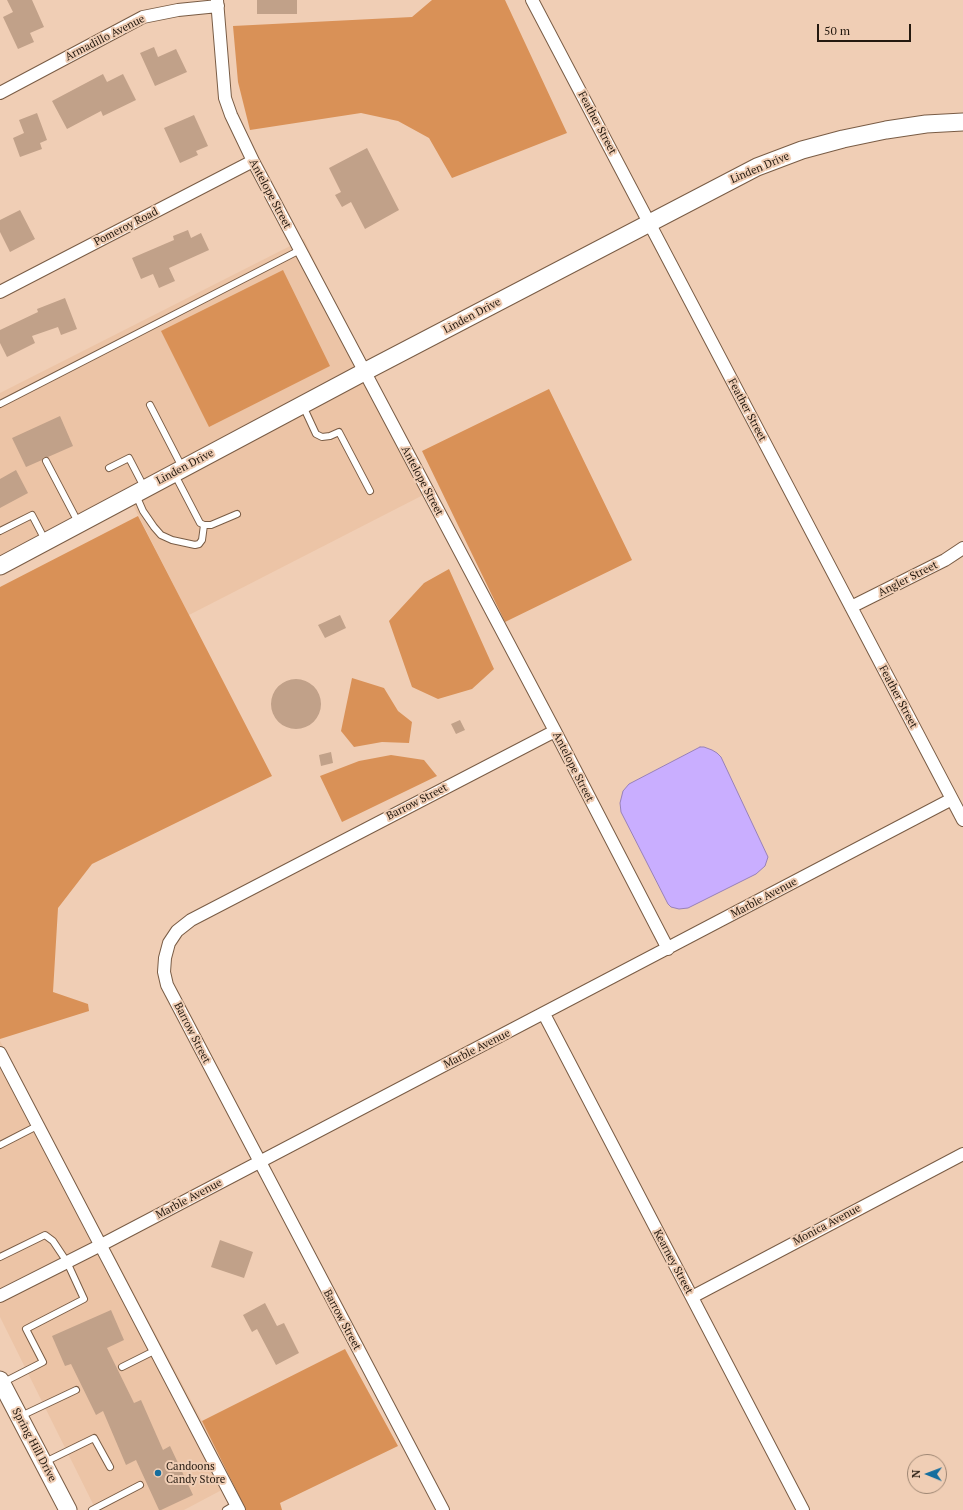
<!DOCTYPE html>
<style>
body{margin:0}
#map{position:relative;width:963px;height:1510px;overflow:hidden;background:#f0ceb5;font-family:"PT Serif",serif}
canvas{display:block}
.north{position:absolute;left:907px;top:1454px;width:40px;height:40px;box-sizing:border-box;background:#f0ceb5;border:1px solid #9e8673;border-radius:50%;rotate:271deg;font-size:11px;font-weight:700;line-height:16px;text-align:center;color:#24190f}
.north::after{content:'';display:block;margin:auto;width:14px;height:18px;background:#156e9e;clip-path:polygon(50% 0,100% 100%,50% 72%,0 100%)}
.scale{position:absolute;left:817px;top:24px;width:94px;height:18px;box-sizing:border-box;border:2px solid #24190f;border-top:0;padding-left:5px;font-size:12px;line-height:14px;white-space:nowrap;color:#24190f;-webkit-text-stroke:3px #f0ceb5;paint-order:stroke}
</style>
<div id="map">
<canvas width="963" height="1510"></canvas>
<div class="north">N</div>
<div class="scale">50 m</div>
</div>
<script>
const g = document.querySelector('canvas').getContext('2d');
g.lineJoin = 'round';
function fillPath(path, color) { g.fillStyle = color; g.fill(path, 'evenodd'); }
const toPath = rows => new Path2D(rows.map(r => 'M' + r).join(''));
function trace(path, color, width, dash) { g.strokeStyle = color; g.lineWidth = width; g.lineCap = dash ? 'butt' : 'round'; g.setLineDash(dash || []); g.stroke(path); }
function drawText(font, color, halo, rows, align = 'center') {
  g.font = font + ' "PT Serif",serif'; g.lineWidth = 4; g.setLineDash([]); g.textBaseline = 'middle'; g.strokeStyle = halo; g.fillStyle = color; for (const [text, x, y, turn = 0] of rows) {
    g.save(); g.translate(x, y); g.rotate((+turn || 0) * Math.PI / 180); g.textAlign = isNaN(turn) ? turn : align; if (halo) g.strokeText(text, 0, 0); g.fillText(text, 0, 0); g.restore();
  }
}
const built = toPath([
 [304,239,364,365,0,558,0,393],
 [370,376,429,492,189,615,132,503],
 [0,1041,202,1421,233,1484,184,1510,96,1510,0,1317]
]);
const forest = toPath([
 [432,0,505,0,567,133,452,178,429,138,398,121,361,113,250,130,238,82,233,26,412,17],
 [283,270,330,366,209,427,161,331],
 [549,389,632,560,505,622,422,451],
 [138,516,272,776,92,864,58,908,53,992,88,1004,89,1011,0,1039,0,587],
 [449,569,494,669,472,689,438,699,412,687,389,621,424,583],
 [352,678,384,688,398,711,412,722,409,743,382,742,354,747,341,731],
 [391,755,424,760,437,776,342,822,320,776,359,761],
 [345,1349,398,1446,280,1503,282,1510,246,1510,202,1421]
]);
const water = toPath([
 [700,747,704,747,712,750,717,753,721,757,768,857,765,866,756,874,688,908,679,909,671,907,668,904,621,812,620,803,623,791,629,784,700,747]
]);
const building = toPath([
 [7,0,32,0,44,27,30,33,34,42,18,49,3,17,13,12],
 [257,0,297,0,297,14,257,14],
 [154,47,158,57,176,49,187,72,155,86,140,53],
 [103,74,107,82,123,74,136,100,103,116,101,111,67,129,52,101],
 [37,113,47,140,40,143,42,149,20,157,13,138,24,133,19,120],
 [194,115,208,146,196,151,198,155,180,163,164,128],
 [367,148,399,210,365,229,351,202,342,207,335,195,341,192,329,168],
 [20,210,35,239,10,252,0,232,0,220],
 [188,230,191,238,201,233,209,250,169,268,175,281,159,288,153,274,141,279,132,258,174,240,173,236],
 [65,298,77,329,61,335,58,327,32,336,35,343,7,357,0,343,0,330,38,312,37,309],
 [60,416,73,446,48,457,44,457,42,460,26,467,12,438],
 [16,470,28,493,0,508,0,479],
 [340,615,346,628,325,638,318,625],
 '271 704a25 25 0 1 1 50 0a25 25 0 1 1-50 0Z',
 [460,720,465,730,456,734,451,724],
 [331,752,333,763,321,766,319,755],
 [220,1240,253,1252,244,1278,211,1267],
 [265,1303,277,1326,284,1323,299,1353,276,1365,257,1329,252,1332,243,1315],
 [111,1310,124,1340,107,1348,134,1403,141,1400,163,1450,170,1446,193,1495,161,1510,159,1510,136,1460,126,1465,103,1411,96,1415,71,1364,65,1366,52,1336]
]);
const lane = toPath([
 [0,404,300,250],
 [150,405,182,467],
 [303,406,316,434,322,437,330,436,339,432,370,491],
 [46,461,78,522],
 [109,468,129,458,144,487],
 [175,475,200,523,204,525,211,525,237,514],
 [136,495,143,511,154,527,161,535,172,540,195,545,199,544,202,540,204,525],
 [0,531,32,515,45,540],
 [0,1145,37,1126],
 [0,1257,45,1235,53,1241,67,1262,84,1299,26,1329,43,1362,2,1383],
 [122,1367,156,1350],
 [21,1416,76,1390],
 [45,1462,94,1438,110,1467],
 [92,1510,140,1485],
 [226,1510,236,1504]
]);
const street = toPath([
 [217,0,225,98,231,115,253,161,555,731,668,949],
 [532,0,963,820],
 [0,93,143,17,178,10,218,6],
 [0,292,253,161],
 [851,607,945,560,963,548],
 [544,1014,803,1510],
 [0,1053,239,1510],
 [0,1296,101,1245,952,799],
 [692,1297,963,1154],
 [443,1510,167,985,164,972,165,958,169,943,177,931,191,920,555,731]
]);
const secondary = toPath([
 [0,566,364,372,757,167,802,150,843,139,886,130,926,124,963,122],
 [0,1380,68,1510]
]);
const markers = [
 [158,1473,4,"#156e9e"]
];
const streetNames = [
 ["Armadillo Avenue",105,38,-27],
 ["Feather Street",597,123,62],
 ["Linden Drive",760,168,-23],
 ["Antelope Street",270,194,62],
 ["Pomeroy Road",126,227,-27],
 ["Linden Drive",472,316,-28],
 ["Feather Street",747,410,62],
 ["Linden Drive",185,467,-28],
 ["Antelope Street",422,481,62],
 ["Angler Street",908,579,-27],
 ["Feather Street",898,697,62],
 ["Antelope Street",573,767,63],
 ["Barrow Street",417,802,-27],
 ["Marble Avenue",764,898,-28],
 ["Barrow Street",192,1033,63],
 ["Marble Avenue",477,1049,-27],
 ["Marble Avenue",189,1199,-28],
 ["Monica Avenue",827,1225,-28],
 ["Kearney Street",673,1262,62],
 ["Barrow Street",342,1320,62],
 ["Spring Hill Drive",34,1445,62]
];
const poiNames = [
 ["Candoons",166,1467],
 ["Candy Store",166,1480]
];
fillPath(built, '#ecc4a6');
fillPath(forest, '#d99157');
fillPath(water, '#c9aeff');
trace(water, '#9881b7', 1);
fillPath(building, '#c1a189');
trace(lane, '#795c45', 8);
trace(street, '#795c45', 14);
trace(secondary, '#795c45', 19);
trace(lane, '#fff', 6);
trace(street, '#fff', 12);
trace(secondary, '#fff', 17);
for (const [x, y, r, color] of markers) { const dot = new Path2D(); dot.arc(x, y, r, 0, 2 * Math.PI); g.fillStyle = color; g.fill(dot); trace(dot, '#f0ceb5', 1.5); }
drawText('11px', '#24190f', '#f0ceb5', streetNames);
drawText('11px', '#24190f', '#f0ceb5', poiNames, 'left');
</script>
